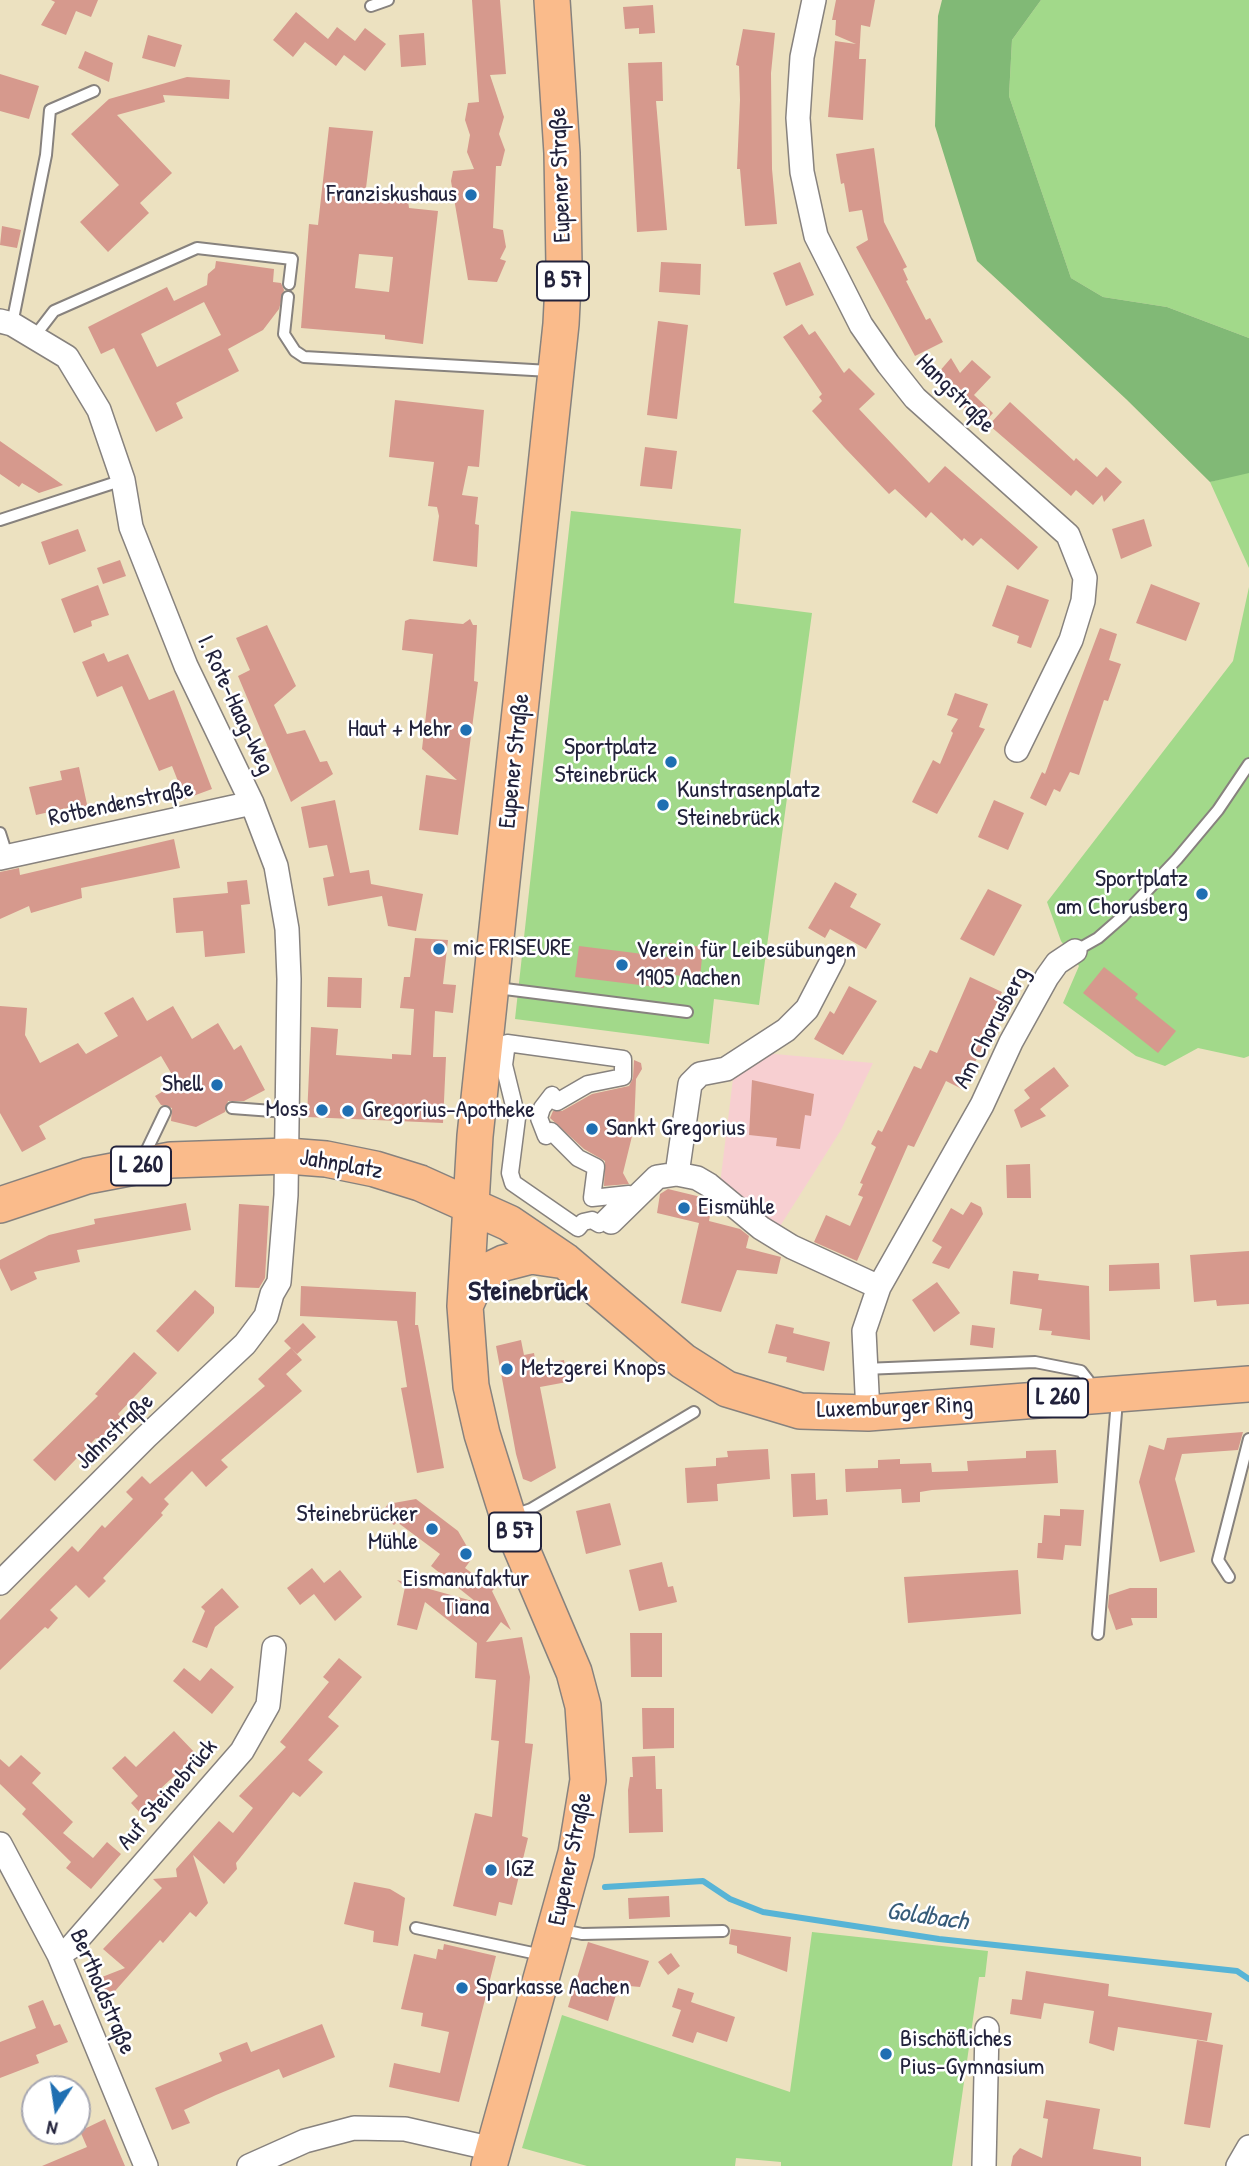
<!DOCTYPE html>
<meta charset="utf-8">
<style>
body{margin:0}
#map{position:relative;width:1249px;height:2166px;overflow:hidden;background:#ece1c0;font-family:"Patrick Hand",sans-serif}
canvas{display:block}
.north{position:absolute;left:21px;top:2075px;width:70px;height:70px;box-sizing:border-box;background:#fff;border:2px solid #a7a7b1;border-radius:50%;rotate:192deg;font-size:19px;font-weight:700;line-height:28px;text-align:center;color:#22223b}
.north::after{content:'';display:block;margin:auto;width:24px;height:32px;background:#1f6fb2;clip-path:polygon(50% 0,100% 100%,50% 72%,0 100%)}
</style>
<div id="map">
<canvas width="1249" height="2166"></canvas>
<div class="north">N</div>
</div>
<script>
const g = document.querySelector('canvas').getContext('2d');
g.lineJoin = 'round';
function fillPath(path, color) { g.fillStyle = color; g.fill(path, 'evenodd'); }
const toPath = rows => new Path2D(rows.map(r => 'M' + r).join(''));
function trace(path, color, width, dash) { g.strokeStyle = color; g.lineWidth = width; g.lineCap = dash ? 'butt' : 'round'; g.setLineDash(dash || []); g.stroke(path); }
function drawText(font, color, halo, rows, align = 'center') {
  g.font = font + ' "Patrick Hand",sans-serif'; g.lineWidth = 5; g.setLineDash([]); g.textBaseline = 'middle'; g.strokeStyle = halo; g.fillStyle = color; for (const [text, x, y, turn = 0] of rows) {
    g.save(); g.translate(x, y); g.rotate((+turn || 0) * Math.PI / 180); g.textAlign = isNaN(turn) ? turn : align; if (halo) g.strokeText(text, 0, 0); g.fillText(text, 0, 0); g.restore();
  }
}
const built = toPath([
 [764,1053,873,1063,841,1130,777,1231,720,1184,734,1071]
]);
const green = toPath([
 [1041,0,1249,0,1249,338,1167,307,1103,297,1071,278,1009,96,1012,40],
 [1243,472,1249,473,1249,568,1210,482],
 [571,511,741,529,734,603,812,613,759,1005,714,999,709,1044,515,1019],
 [1249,587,1249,1056,1244,1058,1198,1048,1165,1066,1136,1056,1063,1003,1079,966,1061,941,1047,902,1233,661],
 [812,1932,988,1951,985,1977,979,1977,952,2166,781,2166,781,2162,736,2158,735,2166,587,2166,522,2148,562,2015,790,2092]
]);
const forest = toPath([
 [942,0,1041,0,1012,40,1009,96,1071,278,1103,297,1167,307,1249,338,1249,473,1210,482,1126,399,977,261,935,126,938,16]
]);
const stream = toPath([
 [605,1887,703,1881,730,1899,763,1912,939,1939,1237,1971,1249,1979]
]);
const building = toPath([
 [51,0,98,0,91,17,76,11,66,35,41,25,55,2],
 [472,0,500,0,506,74,490,75,504,117,499,134,505,150,501,166,496,166,493,228,503,230,506,247,500,259,506,261,497,282,468,280,451,181,453,171,474,169,467,152,470,135,465,120,468,103,479,102],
 [836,0,875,0,870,27,861,25,859,59,866,59,863,120,828,117,835,41,856,44,835,35,836,20,832,20],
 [653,5,655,33,639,34,639,28,625,29,623,7],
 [296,12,328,39,337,27,355,41,365,28,386,44,365,71,344,55,336,66,305,42,293,57,273,40],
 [743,29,775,33,771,73,772,169,777,224,745,226,740,169,737,169,740,100,739,66,736,65],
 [424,33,426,65,401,67,399,35],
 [148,35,182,45,175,67,142,58],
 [85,51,113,63,109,82,78,68],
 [662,62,663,101,656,101,667,230,637,232,628,63],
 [0,74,39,86,29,119,0,111],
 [187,77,230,80,229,99,163,95,165,102,117,115,172,173,140,203,149,213,108,252,80,222,119,185,71,134,109,99],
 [329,127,373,131,365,196,408,201,409,208,438,211,423,344,385,339,385,335,301,328,309,224,318,225],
 [359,254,393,257,389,292,355,288],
 [874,148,884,222,907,267,903,269,908,280,906,281,926,320,930,318,943,342,915,356,856,247,868,240,862,210,849,212,844,183,841,184,836,154],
 [2,226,21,230,17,248,0,245],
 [216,261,274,269,273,282,281,283,284,290,279,309,263,330,228,349,239,371,176,403,183,418,156,432,114,348,101,354,88,327,167,287,174,301,207,285,208,274,215,268],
 [204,302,221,335,157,367,141,334],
 [661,262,701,264,700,295,659,292],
 [800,262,814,295,786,306,773,273],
 [658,321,688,325,677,419,647,415],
 [802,324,809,335,815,331,844,373,849,368,875,394,859,409,929,483,945,466,1038,547,1018,570,981,538,973,546,964,538,962,541,931,512,926,518,895,489,889,494,844,447,812,411,822,401,819,397,822,394,783,337],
 [951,358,960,373,972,360,991,377,974,395,993,413,983,424,932,380],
 [395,400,484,410,479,467,468,466,462,495,478,497,475,524,479,525,477,567,433,561,439,516,437,507,428,506,434,462,389,457],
 [1010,402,1074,461,1076,458,1097,477,1106,467,1122,482,1104,502,1102,495,1093,505,1076,490,1071,496,989,425],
 [0,441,63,485,39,493,22,483,19,487,0,474],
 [645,447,677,451,672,489,640,486],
 [1144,519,1152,546,1121,559,1112,529],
 [78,529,86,551,49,565,41,542],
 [120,560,126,576,103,584,97,568],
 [1151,584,1200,603,1186,641,1136,623],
 [98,585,109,615,91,621,92,626,74,633,61,599],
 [1007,585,1049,600,1031,648,1017,643,1019,636,992,626],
 [410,619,463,624,470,619,473,625,477,625,474,681,478,682,458,835,419,830,426,775,457,780,422,749,433,654,402,650,405,621],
 [267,625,296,686,274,705,287,734,305,730,320,762,327,761,333,774,291,802,238,676,250,670,236,638],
 [1100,628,1117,634,1109,660,1121,664,1108,701,1104,700,1079,775,1070,772,1060,792,1054,789,1046,806,1030,798,1042,772,1045,774],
 [104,653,108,662,128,654,149,700,174,690,212,789,185,799,172,766,159,771,122,686,97,697,82,662],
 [955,693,988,704,979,727,985,729,937,814,912,802,933,760,940,764,953,733,951,731,958,719,947,715],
 [79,767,88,809,68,813,67,808,36,815,29,787,62,780,60,771],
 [335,800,350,873,369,870,371,884,423,894,416,931,388,926,382,896,328,906,323,878,334,876,327,845,309,848,301,807],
 [994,800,1024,813,1008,850,978,837],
 [174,839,180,868,81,888,82,898,31,913,29,906,0,919,0,872,19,868,20,875],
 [247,880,250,904,241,905,245,953,205,957,203,931,176,933,173,898,228,893,227,882],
 [835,882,857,894,850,907,881,924,866,949,830,929,825,938,808,928],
 [988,889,1022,905,994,956,960,939],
 [415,938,448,940,443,984,456,985,453,1013,435,1011,433,1057,446,1057,443,1123,307,1117,311,1027,338,1029,336,1055,392,1059,392,1054,411,1055,414,1009,400,1008,404,977,410,977],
 [669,943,703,947,700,978,665,974,664,988,575,977,579,946,667,957],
 [1104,967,1138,994,1135,998,1176,1031,1158,1053,1083,993],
 [328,977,362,978,361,1008,327,1007],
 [970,977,1002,992,977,1044,983,1046,962,1089,946,1081,914,1147,908,1145,857,1261,814,1242,826,1215,850,1226,863,1197,858,1195,863,1184,860,1183,876,1147,871,1144,878,1130,882,1132,914,1066,921,1069,930,1050,937,1053],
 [849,986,877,1001,843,1055,814,1039,830,1011,834,1014],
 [133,997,147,1021,173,1006,192,1039,218,1023,234,1050,241,1045,265,1090,244,1101,228,1101,225,1112,196,1127,171,1121,172,1108,161,1105,155,1096,177,1083,161,1056,39,1126,46,1139,22,1152,0,1113,0,1006,27,1008,25,1035,40,1063,78,1043,86,1054,118,1036,104,1013],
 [634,1060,641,1063,642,1069,636,1079,634,1128,623,1173,629,1184,604,1186,605,1161,584,1149,550,1118,553,1111,562,1111,592,1094,629,1086,633,1078],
 [1054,1067,1069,1086,1040,1109,1046,1116,1021,1128,1014,1110,1030,1098,1024,1090],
 [752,1080,814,1094,811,1116,805,1115,800,1149,776,1146,777,1138,749,1135],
 [1030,1164,1031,1198,1007,1198,1006,1165],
 [668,1189,701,1197,712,1206,709,1221,740,1229,749,1236,746,1248,781,1257,777,1274,737,1270,721,1312,681,1303,699,1223,657,1213,660,1194],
 [971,1202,981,1207,983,1214,957,1256,949,1269,932,1263,942,1247,932,1241,951,1208,963,1215],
 [186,1203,191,1230,77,1250,80,1262,34,1272,37,1279,11,1291,0,1268,0,1260,49,1235,95,1224,94,1219],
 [239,1204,269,1206,265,1278,259,1288,235,1287],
 [1249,1251,1249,1304,1217,1306,1216,1300,1194,1302,1190,1255],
 [1159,1263,1160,1289,1109,1291,1109,1265],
 [1013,1271,1039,1274,1038,1280,1089,1286,1090,1340,1051,1335,1052,1331,1039,1330,1042,1309,1010,1304],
 [937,1282,960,1313,934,1332,912,1300],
 [301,1286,416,1292,415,1325,418,1325,444,1468,417,1473,401,1388,407,1387,397,1321,300,1316],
 [195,1290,214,1307,214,1313,178,1352,156,1331],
 [303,1323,316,1337,297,1354,284,1341],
 [776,1324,794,1328,793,1333,830,1342,824,1371,786,1362,787,1357,768,1353],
 [972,1325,995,1328,993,1348,970,1345],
 [521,1340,524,1355,534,1353,536,1365,564,1360,567,1382,540,1387,556,1468,531,1482,523,1479,516,1454,496,1346],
 [291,1348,302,1360,286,1374,302,1391,221,1460,228,1467,206,1487,192,1471,164,1499,169,1504,161,1513,163,1515,103,1578,106,1581,89,1598,76,1585,50,1610,58,1618,48,1629,45,1627,0,1670,0,1620,72,1546,78,1552,102,1525,105,1528,133,1499,126,1492,142,1476,150,1484,265,1386,258,1379],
 [134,1352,157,1373,118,1414,122,1419,100,1441,96,1438,55,1481,33,1460,98,1396,95,1394],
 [1243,1432,1238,1450,1182,1454,1175,1479,1195,1552,1160,1562,1139,1482,1149,1445,1164,1450,1167,1438],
 [768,1449,770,1479,717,1484,718,1501,687,1503,685,1468,716,1466,716,1458,728,1457,727,1451],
 [1056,1450,1058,1483,932,1490,920,1492,920,1502,902,1503,901,1489,846,1492,845,1469,878,1468,878,1460,900,1459,900,1464,931,1463,932,1472,968,1471,967,1461,1026,1458,1026,1451],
 [815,1473,816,1500,827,1499,828,1515,793,1517,791,1474],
 [416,1499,458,1531,473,1557,465,1568,494,1589,492,1591,511,1630,501,1622,486,1642,522,1637,530,1677,525,1743,533,1744,522,1836,528,1838,512,1905,499,1902,496,1916,453,1906,475,1813,492,1817,499,1741,491,1740,496,1680,475,1678,477,1643,425,1602,417,1630,397,1625,405,1587,397,1580,476,1602,431,1566,440,1554,397,1522,394,1525,380,1515,388,1504],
 [610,1503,621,1545,586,1554,576,1511],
 [1060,1509,1084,1510,1081,1546,1065,1545,1063,1560,1037,1558,1038,1543,1042,1543,1044,1515,1060,1516],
 [662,1562,668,1587,673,1586,677,1602,639,1611,629,1570],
 [312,1568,324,1583,340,1570,362,1597,335,1621,314,1594,300,1605,287,1588],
 [1018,1570,1021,1614,908,1623,904,1577],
 [222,1588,239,1607,215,1627,207,1648,192,1642,205,1611,201,1607],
 [1130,1588,1157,1588,1157,1618,1131,1618,1133,1625,1116,1630,1108,1607,1109,1595],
 [630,1633,662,1633,662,1677,631,1677],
 [339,1658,362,1677,328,1717,339,1726,308,1760,323,1772,300,1797,293,1792,236,1863,237,1869,224,1884,193,1855,208,1903,196,1917,190,1912,163,1943,160,1940,115,1991,103,1995,97,1979,125,1968,103,1949,162,1888,153,1879,177,1877,176,1869,219,1821,233,1833,253,1808,239,1796,286,1747,280,1742,329,1682,323,1677],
 [184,1668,200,1681,211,1668,234,1687,212,1714,173,1681],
 [642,1708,674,1708,674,1748,643,1749],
 [174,1731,197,1755,158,1791,163,1796,143,1816,131,1803,138,1796,112,1768,125,1756,136,1767],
 [21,1755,41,1773,32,1783,73,1822,63,1833,93,1858,107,1842,121,1854,91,1889,66,1868,71,1862,22,1814,26,1809,0,1784,0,1759,9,1767],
 [655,1756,656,1789,662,1789,663,1832,629,1833,628,1790,630,1777,633,1777,632,1757],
 [354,1882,390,1889,405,1898,398,1946,373,1942,374,1931,344,1924],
 [669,1896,670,1917,629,1919,628,1898],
 [731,1929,791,1937,787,1972,737,1953,737,1946,729,1944],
 [588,1942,649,1961,640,1987,619,1985,608,2021,568,2007],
 [444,1944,496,1956,459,2102,389,2087,394,2063,440,2073,449,2032,421,2026,423,2013,401,2009,414,1954,436,1959,438,1949,443,1950],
 [671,1953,680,1966,668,1975,658,1962],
 [1026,1971,1109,1984,1108,1996,1212,2013,1207,2041,1118,2027,1114,2051,1089,2043,1094,2011,1044,2003,1041,2019,1010,2014,1012,1999,1022,2000],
 [678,1988,694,1993,691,2002,735,2017,727,2042,697,2032,693,2043,672,2036,681,2010,672,2007],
 [43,2000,54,2026,60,2024,68,2042,36,2055,39,2063,0,2078,0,2042,36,2028,28,2006],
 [322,2024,335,2057,283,2078,279,2069,216,2095,184,2110,190,2123,172,2130,155,2088,222,2061,219,2053,247,2042,251,2052],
 [1197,2040,1223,2045,1210,2128,1184,2124],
 [1046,2100,1100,2109,1093,2149,1141,2157,1141,2166,1011,2166,1013,2156,1020,2148,1042,2158,1048,2119,1043,2118],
 [105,2119,125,2166,42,2166,87,2147,80,2131]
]);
const service = toPath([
 [371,6,388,0],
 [288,297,284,334,295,351,304,357,550,371],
 [12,324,46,155,50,110,94,91],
 [34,337,54,311,197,248,292,259,289,284],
 [0,520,123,480],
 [0,833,7,855],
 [1075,951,1098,938,1122,917,1177,859,1218,810,1249,764],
 [497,988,687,1012],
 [232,1108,286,1112],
 [142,1160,165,1112],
 [864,1369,1035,1362,1081,1371,1088,1380,1090,1393],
 [511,1516,531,1509,694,1412],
 [1229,1577,1218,1560,1249,1439],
 [1098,1634,1117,1400],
 [416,1928,542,1955],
 [558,1929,582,1934,723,1931]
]);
const pedestrian = toPath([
 [507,1043,623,1059,623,1077,588,1084,557,1102,552,1095,542,1108,539,1118,546,1136,551,1131,578,1158,596,1167,592,1198,629,1194,599,1224,592,1220,583,1222,578,1228,513,1183,510,1173,517,1118,504,1065,507,1043]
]);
const minor = toPath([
 [814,0,802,57,798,118,802,172,816,236,861,325,888,364,915,398,1068,535,1085,578,1083,601,1071,640,1017,750],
 [0,321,12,324,67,357,99,410,123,480,131,527,186,666,252,803,276,866,287,929,289,979,286,1195,279,1282,272,1294,266,1316,245,1344,146,1437,0,1583],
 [0,858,252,803],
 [677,1174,690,1084,700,1074,726,1069,786,1030,807,1009,833,959],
 [611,1222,657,1177,677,1174,697,1178,709,1185,761,1228,792,1247,879,1287],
 [868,1413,864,1331,879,1287,982,1105,1011,1042,1047,977,1057,963,1075,951],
 [0,1844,59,1955,146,2166],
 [59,1955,71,1947,242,1751,268,1705,274,1648],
 [249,2166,305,2141,354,2128,405,2129,493,2149],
 [984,2166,987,2029],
 [1238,2166,1249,2147]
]);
const primary = toPath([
 [0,1205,87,1176,171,1160,287,1156,326,1159,375,1169,420,1183,509,1223,565,1261,683,1361,727,1389,800,1411,868,1413,1249,1384],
 [465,1306,479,1275,504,1263,531,1256,565,1261],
 [489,2166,576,1853,588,1780,583,1706,574,1672,508,1517,482,1434,471,1386,465,1306,475,1136,561,324,564,265,562,153,552,0]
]);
const markers = [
 [471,195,7,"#1f6fb2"],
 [466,730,7,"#1f6fb2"],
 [671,762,7,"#1f6fb2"],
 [663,805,7,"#1f6fb2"],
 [1202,894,7,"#1f6fb2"],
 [439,949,7,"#1f6fb2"],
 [622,965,7,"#1f6fb2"],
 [217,1085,7,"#1f6fb2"],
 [322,1110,7,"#1f6fb2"],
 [348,1111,7,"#1f6fb2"],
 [592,1129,7,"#1f6fb2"],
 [684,1208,7,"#1f6fb2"],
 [507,1369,7,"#1f6fb2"],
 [432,1529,7,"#1f6fb2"],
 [466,1554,7,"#1f6fb2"],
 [491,1870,7,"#1f6fb2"],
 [462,1988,7,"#1f6fb2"],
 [886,2054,7,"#1f6fb2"]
];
const shields = [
 [563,281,52],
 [141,1166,60],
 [1058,1398,60],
 [515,1532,52]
];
const shieldNames = [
 ["B 57",563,281],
 ["L 260",141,1166],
 ["L 260",1058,1398],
 ["B 57",515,1532]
];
const streetNames = [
 ["Eupener Straße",561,175,-92],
 ["Hangstraße",955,394,45],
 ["I. Rote-Haag-Weg",235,705,65],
 ["Eupener Straße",515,761,-84],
 ["Rotbendenstraße",121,804,-12],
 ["Am Chorusberg",992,1028,-62],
 ["Jahnplatz",341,1165,10],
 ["Luxemburger Ring",895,1408,-2],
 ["Jahnstraße",115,1432,-44],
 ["Auf Steinebrück",168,1795,-49],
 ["Eupener Straße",571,1859,-78],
 ["Bertholdstraße",102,1992,67]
];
const poiNames = [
 ["Franziskushaus",457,195,"right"],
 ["Haut + Mehr",452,730,"right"],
 ["Sportplatz",657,748,"right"],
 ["Steinebrück",657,776,"right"],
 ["Kunstrasenplatz",677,791],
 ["Steinebrück",677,819],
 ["Sportplatz",1188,880,"right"],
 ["am Chorusberg",1188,908,"right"],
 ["mic FRISEURE",453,949],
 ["Verein für Leibesübungen",636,951],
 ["1905 Aachen",636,979],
 ["Shell",203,1085,"right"],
 ["Moss",308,1110,"right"],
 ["Gregorius-Apotheke",362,1111],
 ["Sankt Gregorius",606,1129],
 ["Eismühle",698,1208],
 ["Metzgerei Knops",521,1369],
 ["Steinebrücker",418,1515,"right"],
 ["Mühle",418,1543,"right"],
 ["Eismanufaktur",466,1580,"center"],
 ["Tiana",466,1608,"center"],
 ["IGZ",505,1870],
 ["Sparkasse Aachen",476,1988],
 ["Bischöfliches",900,2040],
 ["Pius-Gymnasium",900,2068]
];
const waterNames = [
 ["Goldbach",927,1917,8]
];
const quarterNames = [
 ["Steinebrück",528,1293]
];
fillPath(built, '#f7cfd1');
fillPath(green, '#a2d98a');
fillPath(forest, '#81b976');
trace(stream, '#57b4d6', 6);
fillPath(building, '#d6998d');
trace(service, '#87827e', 14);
trace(pedestrian, '#87827e', 19);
trace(minor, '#87827e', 26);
trace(primary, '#87827e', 38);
trace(service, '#fff', 10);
trace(pedestrian, '#fff', 16);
trace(minor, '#fff', 23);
trace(primary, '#fabb8b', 35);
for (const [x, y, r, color] of markers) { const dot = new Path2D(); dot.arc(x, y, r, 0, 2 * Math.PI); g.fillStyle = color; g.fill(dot); trace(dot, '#fff', 2.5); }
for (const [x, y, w] of shields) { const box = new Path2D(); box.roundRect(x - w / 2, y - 19.5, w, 39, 5); g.fillStyle = '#fff'; g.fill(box); trace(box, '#22223b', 2); }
drawText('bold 23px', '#22223b', null, shieldNames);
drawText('24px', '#22223b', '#fff', streetNames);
drawText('24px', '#22223b', '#fff', poiNames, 'left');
drawText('italic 26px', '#375c79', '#fff', waterNames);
drawText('bold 28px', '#22223b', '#fff', quarterNames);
</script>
